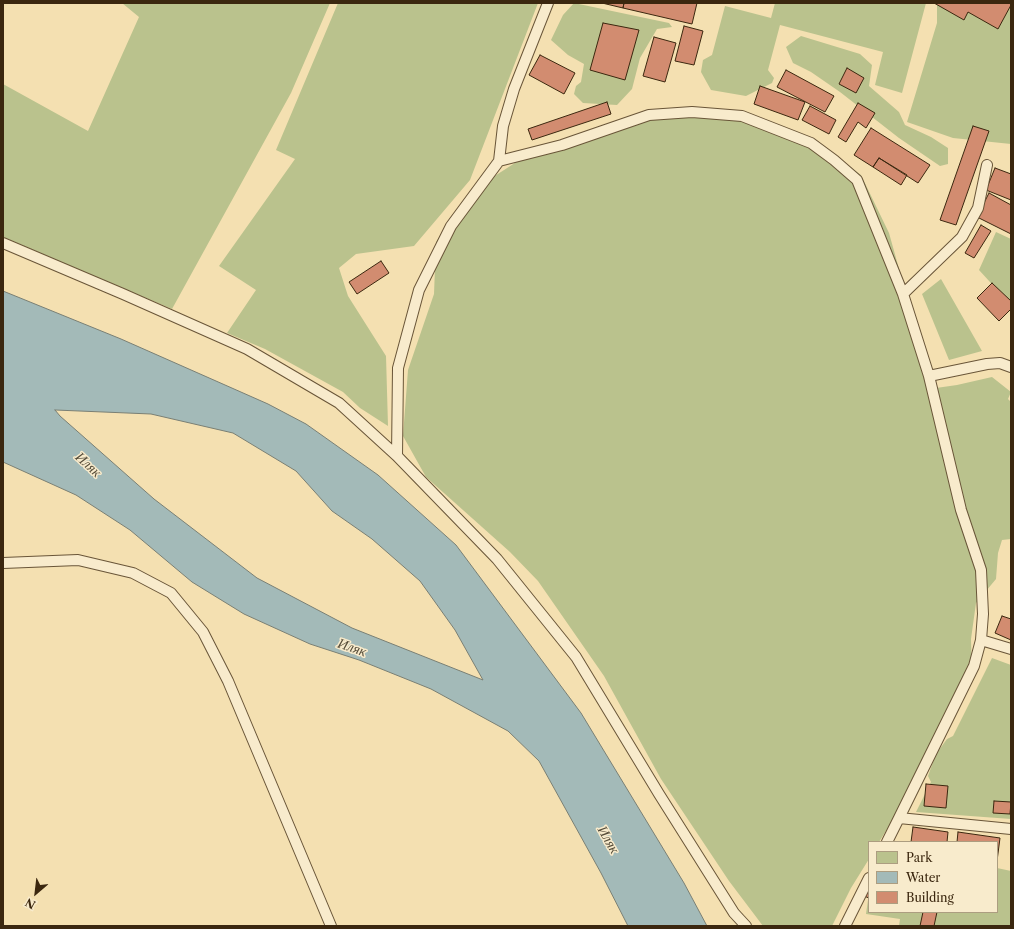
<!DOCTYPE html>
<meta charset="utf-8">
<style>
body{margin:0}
#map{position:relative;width:1014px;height:929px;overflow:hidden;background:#f4e0b1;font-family:"Libre Caslon Text",serif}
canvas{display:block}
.frame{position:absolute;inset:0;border:4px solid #3b270f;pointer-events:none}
.legend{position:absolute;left:868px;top:841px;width:130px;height:72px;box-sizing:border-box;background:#f8ebcc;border:1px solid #ac9d80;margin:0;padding:5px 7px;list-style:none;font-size:12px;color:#3b270f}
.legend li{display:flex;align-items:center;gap:8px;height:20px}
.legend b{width:20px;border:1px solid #ac9d80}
.north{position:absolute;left:16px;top:873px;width:40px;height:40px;-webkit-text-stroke:3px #f8ebcc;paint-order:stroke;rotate:208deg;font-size:11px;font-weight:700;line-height:16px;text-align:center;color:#3b270f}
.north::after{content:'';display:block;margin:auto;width:14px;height:18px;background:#3b270f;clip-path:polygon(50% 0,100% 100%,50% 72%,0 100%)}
</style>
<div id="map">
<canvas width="1014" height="929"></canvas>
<div class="frame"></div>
<ul class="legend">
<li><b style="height:11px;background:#bac28d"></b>Park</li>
<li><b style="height:11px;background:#a3bab8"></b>Water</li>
<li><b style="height:11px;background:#d28c70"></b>Building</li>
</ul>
<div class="north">N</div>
</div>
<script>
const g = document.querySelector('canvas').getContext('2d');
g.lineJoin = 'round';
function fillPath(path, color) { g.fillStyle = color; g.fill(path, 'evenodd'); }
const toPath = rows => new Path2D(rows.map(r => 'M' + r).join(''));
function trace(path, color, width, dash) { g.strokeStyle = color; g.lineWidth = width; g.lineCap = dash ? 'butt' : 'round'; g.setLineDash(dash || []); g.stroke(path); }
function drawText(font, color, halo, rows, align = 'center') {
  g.font = font + ' "Libre Caslon Text",serif'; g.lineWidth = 3; g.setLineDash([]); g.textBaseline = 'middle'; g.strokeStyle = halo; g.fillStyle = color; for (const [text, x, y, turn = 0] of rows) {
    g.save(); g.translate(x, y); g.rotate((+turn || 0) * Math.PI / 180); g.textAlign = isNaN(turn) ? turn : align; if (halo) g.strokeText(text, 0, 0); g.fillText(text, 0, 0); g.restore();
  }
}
const green = toPath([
 [122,3,330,3,291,93,172,309,3,237,3,84,88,131,139,17],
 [338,3,538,3,470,180,414,246,356,254,339,268,348,296,386,356,388,426,360,408,343,392,265,349,227,333,256,290,219,266,295,159,276,150],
 [574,3,669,23,672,27,657,29,640,58,632,89,617,105,583,103,574,94,576,86,581,82,584,64,568,55,551,40,563,15],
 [775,3,926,3,902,93,875,85,883,52,780,25,768,70,774,78,772,83,746,96,711,90,701,72,703,60,712,55,725,6,771,18],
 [937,3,1011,3,1011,144,953,138,907,122,937,23],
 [801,36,860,54,872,65,869,86,899,112,905,125,931,137,948,148,948,164,940,166,899,138,840,92,811,72,793,63,786,47],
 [659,111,727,111,814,140,861,175,889,233,917,333,936,388,957,385,992,377,1011,392,1008,399,1011,402,1011,539,1002,540,998,553,996,579,976,603,971,639,972,677,899,810,879,842,869,842,869,859,851,888,832,926,763,926,729,881,661,779,604,676,538,581,510,552,426,477,403,436,408,370,434,294,436,242,452,217,487,181,535,150],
 [996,232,1011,239,1011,305,979,270],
 [941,279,982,351,949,360,922,294],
 [992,658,1011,665,1011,819,916,812,931,782,928,776,936,754,947,739,953,736],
 [997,868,1011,871,1011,926,899,926,900,919,866,914,869,893,869,912,997,912]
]);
const water = toPath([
 [3,291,121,339,268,404,306,424,378,475,456,545,581,713,684,883,707,926,628,926,601,873,539,761,508,731,431,689,359,660,310,644,244,614,192,582,130,530,76,495,3,462,3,291],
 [55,410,151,414,233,433,296,471,332,511,372,539,420,581,455,630,483,680,352,628,257,578,154,499,60,416,55,410]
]);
const building = toPath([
 [602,3,624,3,623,8,602,3],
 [624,3,697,3,692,24,623,8,624,3],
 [934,3,1011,3,1011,5,998,29,968,12,964,20,934,3],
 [603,23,639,30,625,80,590,70,603,23],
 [684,26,703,31,694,65,675,61,684,26],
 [654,37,676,43,665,82,643,76,654,37],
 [540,55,575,73,564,94,529,75,540,55],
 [847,68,864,78,856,93,839,84,847,68],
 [786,70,834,96,825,112,777,87,786,70],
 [760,86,805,102,798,120,754,104,760,86],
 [607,102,611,114,532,140,528,129,607,102],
 [858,103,875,113,866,128,858,122,846,142,838,137,858,103],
 [810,106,836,120,829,134,802,120,810,106],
 [973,126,989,131,956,225,940,220,973,126],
 [871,128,930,165,918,183,879,158,873,167,854,155,871,128],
 [879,158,907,175,901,185,873,167,879,158],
 [995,168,1011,174,1011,200,986,190,995,168],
 [989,193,1011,205,1011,234,977,217,989,193],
 [981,225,991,231,974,258,965,253,981,225],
 [381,261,389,273,357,294,349,282,381,261],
 [992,283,1011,301,1011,309,999,321,977,298,992,283],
 [1002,616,1011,619,1011,640,995,633,1002,616],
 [926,784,948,786,946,808,924,806,926,784],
 [994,801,1011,802,1010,814,993,813,994,801],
 [913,827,948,832,947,842,911,842,913,827],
 [958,832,1000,838,997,861,997,842,957,842,958,832],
 [869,887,869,898,864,896,869,887],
 [923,912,937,912,934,926,920,926,923,912]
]);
const service = toPath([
 [499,161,503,126,514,89,548,3],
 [3,243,123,294,247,349,339,403,397,456,497,559,576,657,659,794,734,913,746,926],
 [903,294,962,237,978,208,987,165],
 [929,376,987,364,1000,363,1011,367],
 [397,456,398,368,419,290,451,226,499,161,562,145,649,115,692,112,742,116,811,143,834,160,857,180,903,294,929,376,961,510,981,570,983,614,981,640,974,666,899,818],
 [3,563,78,560,133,573,171,593,203,632,228,681,331,926],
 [981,640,1011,649],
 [887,842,899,818,1011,829],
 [845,926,869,878]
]);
const waterNames = [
 ["Иляк",88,465,43],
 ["Иляк",352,648,19],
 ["Иляк",608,840,60]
];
fillPath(green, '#bac28d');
fillPath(water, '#a3bab8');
trace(water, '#797f74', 1);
fillPath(building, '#d28c70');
trace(building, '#3b270f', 1);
trace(service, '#695538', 12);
trace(service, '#f8ebcc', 10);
drawText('italic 14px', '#554c39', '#f8ebcc', waterNames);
</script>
